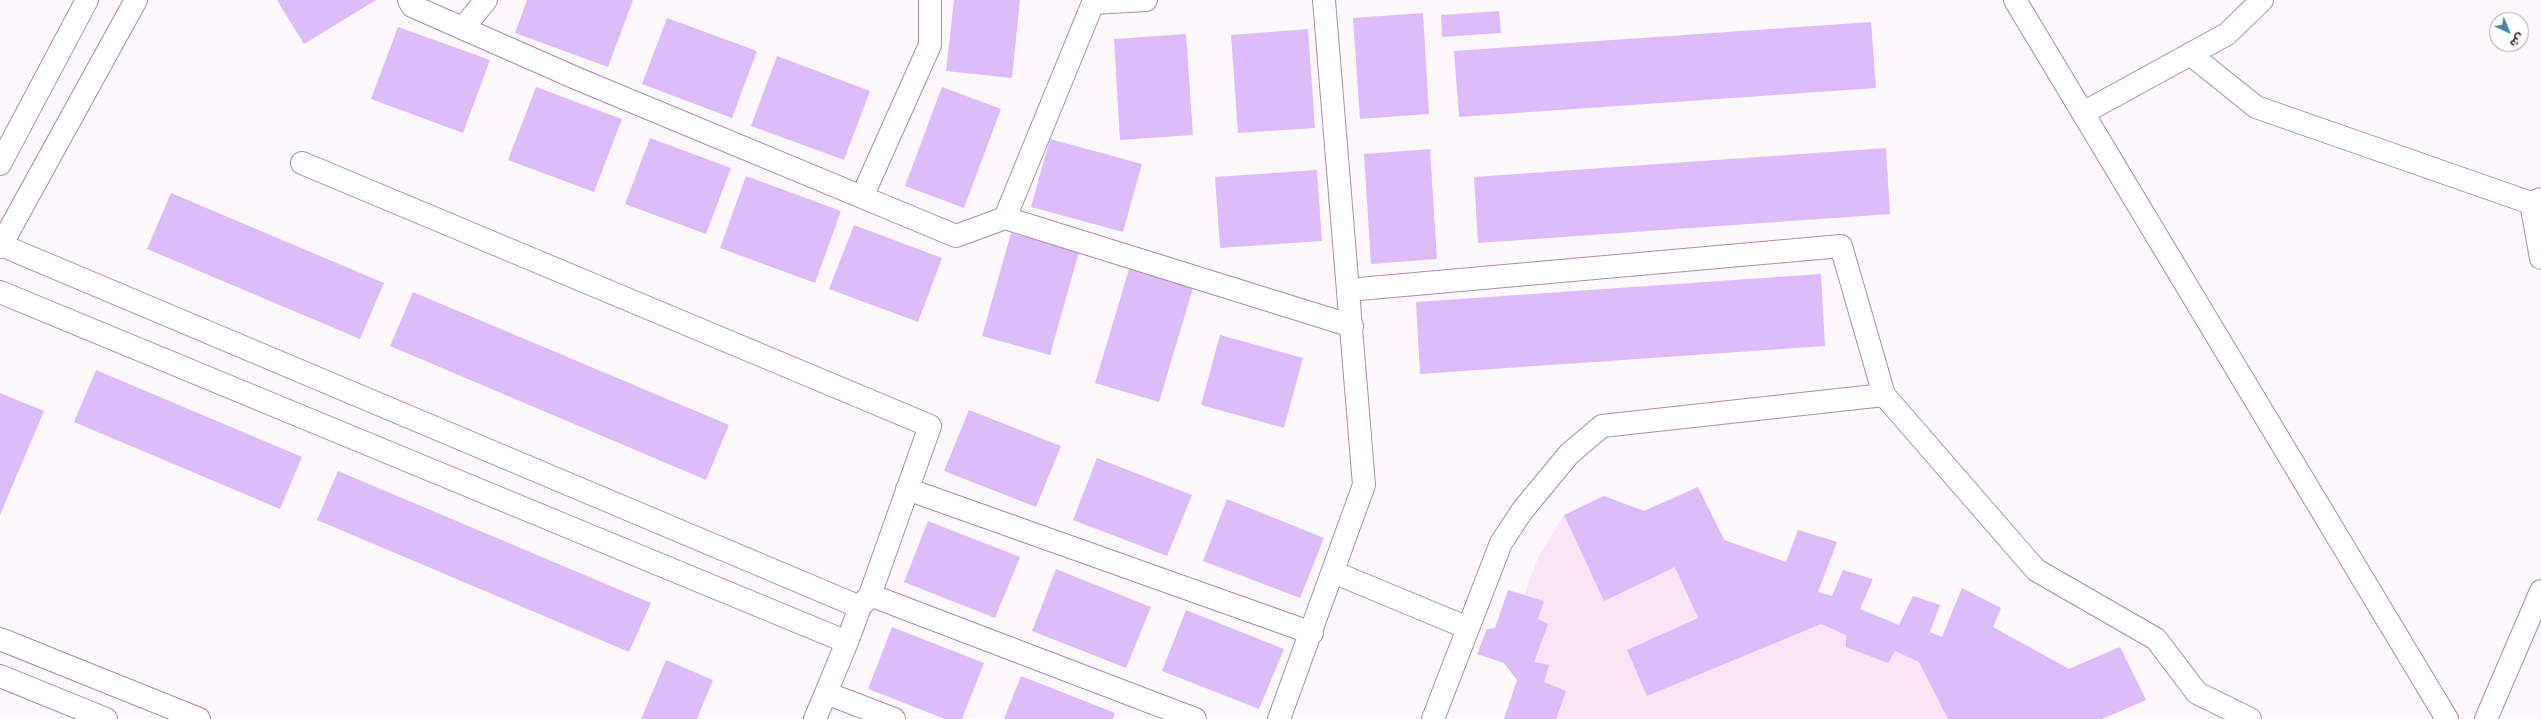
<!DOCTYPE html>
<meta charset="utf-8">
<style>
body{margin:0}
#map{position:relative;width:2541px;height:719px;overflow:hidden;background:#fef7fc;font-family:"Fira Sans Condensed","Noto Sans Arabic",sans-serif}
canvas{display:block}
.north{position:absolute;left:2489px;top:12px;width:40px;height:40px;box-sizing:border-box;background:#fff;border:1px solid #a9a4a8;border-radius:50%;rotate:136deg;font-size:11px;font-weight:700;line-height:16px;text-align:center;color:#271b25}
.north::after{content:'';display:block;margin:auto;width:14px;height:18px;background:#47879a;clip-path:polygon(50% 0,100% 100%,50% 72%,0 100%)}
</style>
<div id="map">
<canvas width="2541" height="719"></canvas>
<div class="north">ش</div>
</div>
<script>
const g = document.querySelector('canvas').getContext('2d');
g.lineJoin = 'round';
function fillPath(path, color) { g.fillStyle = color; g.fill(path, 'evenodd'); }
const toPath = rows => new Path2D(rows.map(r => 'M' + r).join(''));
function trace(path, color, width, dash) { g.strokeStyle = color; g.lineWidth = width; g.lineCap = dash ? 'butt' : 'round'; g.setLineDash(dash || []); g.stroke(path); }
const built = toPath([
 [1698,487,1725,540,1786,562,1798,530,1837,542,1818,592,1832,596,1843,570,1860,609,1899,625,1913,596,1940,605,1930,632,1942,637,1962,588,2001,608,1993,627,2068,669,2120,647,2146,700,2102,719,1504,719,1517,680,1504,663,1477,654,1487,629,1495,628,1508,590,1524,595,1538,558,1564,515,1604,496,1644,511]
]);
const building = toPath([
 [277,0,376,0,304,44],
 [527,0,633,0,608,67,515,33],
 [954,0,1020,0,1012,78,946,71],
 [1499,11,1501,33,1442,37,1441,15],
 [1423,13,1429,114,1360,119,1353,18],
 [667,18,757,51,732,118,642,84],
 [1871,22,1876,88,1459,117,1454,51],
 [398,27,490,60,463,133,371,99],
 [1308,29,1315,128,1238,133,1231,35],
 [1186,34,1193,135,1120,140,1114,39],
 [777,56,870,91,844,160,751,126],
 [536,87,622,119,594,192,508,160],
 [942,87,1001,109,964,208,905,186],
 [650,138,731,168,706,234,625,204],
 [1050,139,1142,164,1123,232,1031,207],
 [1886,148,1890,214,1478,243,1474,177],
 [1430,149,1437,259,1371,264,1364,154],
 [1317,170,1322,241,1220,248,1215,177],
 [746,176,841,211,815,283,720,248],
 [171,193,384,283,360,339,147,249],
 [854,225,942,258,918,322,829,289],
 [1011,233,1079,252,1050,355,982,336],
 [1129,269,1193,288,1159,402,1095,383],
 [1821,274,1825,346,1420,374,1416,302],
 [413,292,729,425,706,480,390,346],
 [1220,335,1303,358,1284,428,1201,405],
 [96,370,302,457,280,509,74,422],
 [0,393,44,411,0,515],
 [969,410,1061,446,1036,507,944,471],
 [1097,458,1192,495,1167,556,1073,520],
 [338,471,651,603,629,652,317,520],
 [1698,487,1724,540,1786,562,1798,530,1837,542,1818,592,1832,596,1843,570,1873,579,1860,609,1899,625,1913,596,1940,605,1930,632,1942,637,1962,588,2001,608,1993,627,2069,669,2120,647,2146,700,2102,719,1948,719,1919,662,1895,651,1888,663,1846,647,1846,635,1821,624,1647,696,1627,650,1698,618,1675,567,1604,601,1564,515,1604,496,1644,511],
 [1227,499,1324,538,1300,598,1203,561],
 [928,521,1020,557,995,618,904,582],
 [1056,569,1151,607,1126,668,1032,631],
 [1508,590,1544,601,1538,619,1548,624,1534,662,1549,665,1544,682,1566,691,1556,719,1504,719,1517,680,1504,663,1477,654,1487,629,1495,628],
 [1186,610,1284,649,1259,709,1162,671],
 [892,627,984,663,962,719,945,719,868,689],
 [666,660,713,680,697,719,641,719],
 [1021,676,1115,713,1113,719,1004,719]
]);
const street = toPath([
 [409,0,412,6,578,79,956,236,1005,218,1093,3],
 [1093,0,1093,3,1146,0],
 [2015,0,2447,719],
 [463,28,486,0],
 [2190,54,2256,107,2531,203,2541,199],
 [2083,113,2227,34,2262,0],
 [302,163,930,426,870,595,860,607],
 [0,164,87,0],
 [862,197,930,45,930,0],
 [2531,203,2541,258],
 [1005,218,1352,326],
 [1,245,860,607,847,642],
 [0,247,136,0],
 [1348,290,1841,246,1884,395],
 [0,292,847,642,826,693],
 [907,489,1312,633],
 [1333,572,1468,628],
 [870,595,1195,719],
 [815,719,826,693,894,719],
 [1279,719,1364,485,1324,0],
 [1433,719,1501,543,1522,511,1569,454,1602,426,1884,395,2036,570,2156,639,2197,693,2250,719],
 [2486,719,2541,591]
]);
const secondary = toPath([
 [0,639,199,719],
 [0,676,106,719]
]);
fillPath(built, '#fce4f7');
fillPath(building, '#debbfa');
trace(street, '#aa8ca5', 24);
trace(secondary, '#aa8ca5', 24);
trace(street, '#fff', 22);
trace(secondary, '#fff', 22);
</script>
